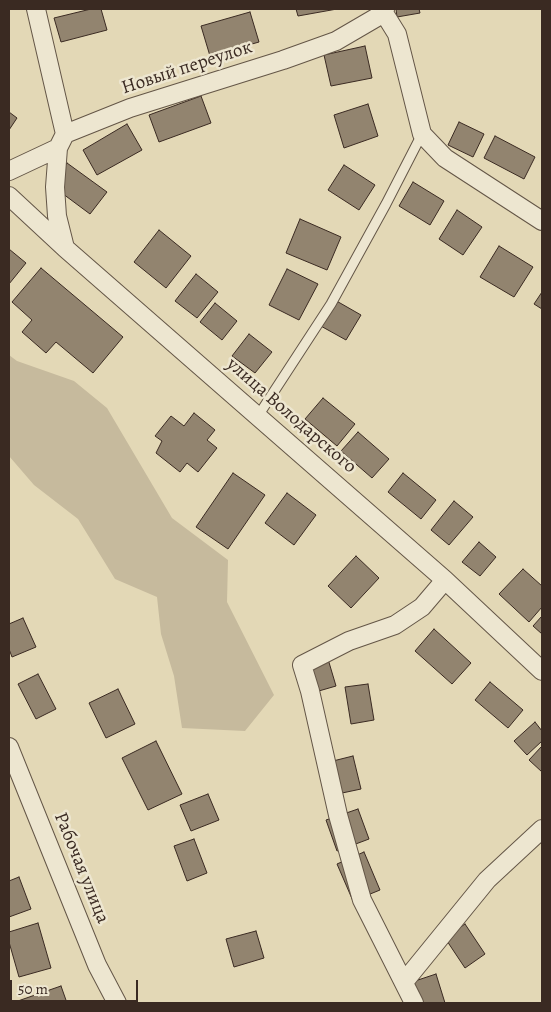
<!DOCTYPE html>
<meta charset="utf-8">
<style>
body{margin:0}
#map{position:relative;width:551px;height:1012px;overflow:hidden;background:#e3d8b6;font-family:Alegreya,serif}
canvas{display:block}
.frame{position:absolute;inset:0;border:10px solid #3a2a22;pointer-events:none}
.scale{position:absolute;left:10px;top:980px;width:128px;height:22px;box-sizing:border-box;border:2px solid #3a2a22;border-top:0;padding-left:6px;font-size:15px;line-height:18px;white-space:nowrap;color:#3a2a22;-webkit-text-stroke:4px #ede6d0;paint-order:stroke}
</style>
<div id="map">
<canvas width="551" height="1012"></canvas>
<div class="frame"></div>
<div class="scale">50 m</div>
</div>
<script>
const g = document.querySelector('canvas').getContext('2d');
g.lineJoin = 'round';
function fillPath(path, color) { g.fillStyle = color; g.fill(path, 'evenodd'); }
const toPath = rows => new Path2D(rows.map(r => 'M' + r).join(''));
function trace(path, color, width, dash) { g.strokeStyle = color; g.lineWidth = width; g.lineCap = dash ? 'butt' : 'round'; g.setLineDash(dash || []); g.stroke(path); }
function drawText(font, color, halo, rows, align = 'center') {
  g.font = font + ' Alegreya,serif'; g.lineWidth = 5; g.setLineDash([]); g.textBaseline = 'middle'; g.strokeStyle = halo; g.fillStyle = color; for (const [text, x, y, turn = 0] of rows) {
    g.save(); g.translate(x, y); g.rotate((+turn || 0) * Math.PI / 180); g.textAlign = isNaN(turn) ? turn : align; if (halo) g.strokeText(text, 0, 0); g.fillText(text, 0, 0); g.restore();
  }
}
const green = toPath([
 [9,355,17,361,74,381,107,408,172,518,228,560,227,602,274,695,245,731,182,728,174,676,161,634,157,597,115,579,78,519,34,485,9,456]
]);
const building = toPath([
 [91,9,101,9,107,30,61,42,54,18,91,9],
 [296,9,337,9,298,16,296,9],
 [396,9,419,9,420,13,397,17,396,9],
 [250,12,259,42,210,56,201,26,250,12],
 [365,46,372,78,331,86,324,55,365,46],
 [201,96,211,123,159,142,149,115,201,96],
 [368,104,378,136,344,148,334,115,368,104],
 [9,112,17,118,9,130,9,112],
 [459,122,484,134,473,157,448,145,459,122],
 [127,124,142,150,97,175,83,150,127,124],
 [495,136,535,157,524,179,484,158,495,136],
 [67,163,107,192,90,214,51,185,67,163],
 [344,165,375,185,359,210,328,190,344,165],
 [413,182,444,201,430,225,399,206,413,182],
 [457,210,482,227,463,255,439,239,457,210],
 [300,219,341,237,327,270,286,253,300,219],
 [159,230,191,256,166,288,134,262,159,230],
 [499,246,533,267,514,297,480,277,499,246],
 [9,249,26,263,9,284,9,249],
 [41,268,123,337,93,373,56,342,46,353,22,332,32,320,12,302,41,268],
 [287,269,318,284,299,320,269,305,287,269],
 [196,274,218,292,197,318,175,301,196,274],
 [542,292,542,309,534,304,542,292],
 [333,299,361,315,346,340,319,325,333,299],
 [215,303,237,321,222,340,200,322,215,303],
 [249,334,272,352,255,373,232,356,249,334],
 [323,398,355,424,337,446,305,419,323,398],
 [194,413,215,430,207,440,217,448,198,472,187,463,180,472,156,453,162,441,155,436,171,416,184,426,194,413],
 [358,432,389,459,372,478,341,451,358,432],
 [233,473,265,495,228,549,196,527,233,473],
 [403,473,436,500,421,519,388,492,403,473],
 [287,493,316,515,294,545,265,523,287,493],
 [454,501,473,517,449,545,431,530,454,501],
 [479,542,496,557,480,576,462,562,479,542],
 [356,556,379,578,351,608,328,586,356,556],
 [523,569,542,586,542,607,529,622,499,594,523,569],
 [542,616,542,634,533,626,542,616],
 [23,618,36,647,12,657,9,649,9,624,23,618],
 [434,629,471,663,452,684,415,651,434,629],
 [328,659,336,686,305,695,298,668,328,659],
 [38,674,56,709,36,719,18,684,38,674],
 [490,682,523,710,508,728,475,700,490,682],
 [368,684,374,720,351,724,345,687,368,684],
 [118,689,135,724,106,738,89,703,118,689],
 [535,722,542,731,542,741,527,755,514,741,535,722],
 [156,741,182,794,148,810,122,758,156,741],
 [542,746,542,772,529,760,542,746],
 [353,756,361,789,328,796,321,764,353,756],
 [208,794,219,820,191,831,180,805,208,794],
 [358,809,369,839,337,851,326,820,358,809],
 [194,839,207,873,187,881,174,846,194,839],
 [364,852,380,890,353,901,337,864,364,852],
 [19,877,31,909,9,917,9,881,19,877],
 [38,923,51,968,19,977,9,942,9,932,38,923],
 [465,924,485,954,465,968,445,938,465,924],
 [256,931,264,958,234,967,226,939,256,931],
 [436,974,445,1003,416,1003,409,983,436,974],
 [61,986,67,1003,15,1003,15,1002,61,986]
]);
const service = toPath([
 [258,416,331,304,386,204,422,134]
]);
const minor = toPath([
 [36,9,65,134],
 [385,9,384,13,397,34,422,134,445,158,542,221],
 [58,148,55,187,57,216,65,248],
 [9,171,58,148,65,134,130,108,283,60,336,41,384,13],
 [9,196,65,248,445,580,542,671],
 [9,747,97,965,117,1003],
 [404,982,487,880,542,829],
 [414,1003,362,900,338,815,310,691,302,665,349,641,395,625,422,607,445,580]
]);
const streetNames = [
 ["Новый переулок",187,68,-18],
 ["улица Володарского",291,416,41],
 ["Рабочая улица",81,868,68]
];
fillPath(green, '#c6ba9d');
fillPath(building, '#92846f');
trace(building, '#3a2a22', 1);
trace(service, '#645647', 11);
trace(minor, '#645647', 20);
trace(service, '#ede6d0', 9);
trace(minor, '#ede6d0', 18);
drawText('19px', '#3a2a22', '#ede6d0', streetNames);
</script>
